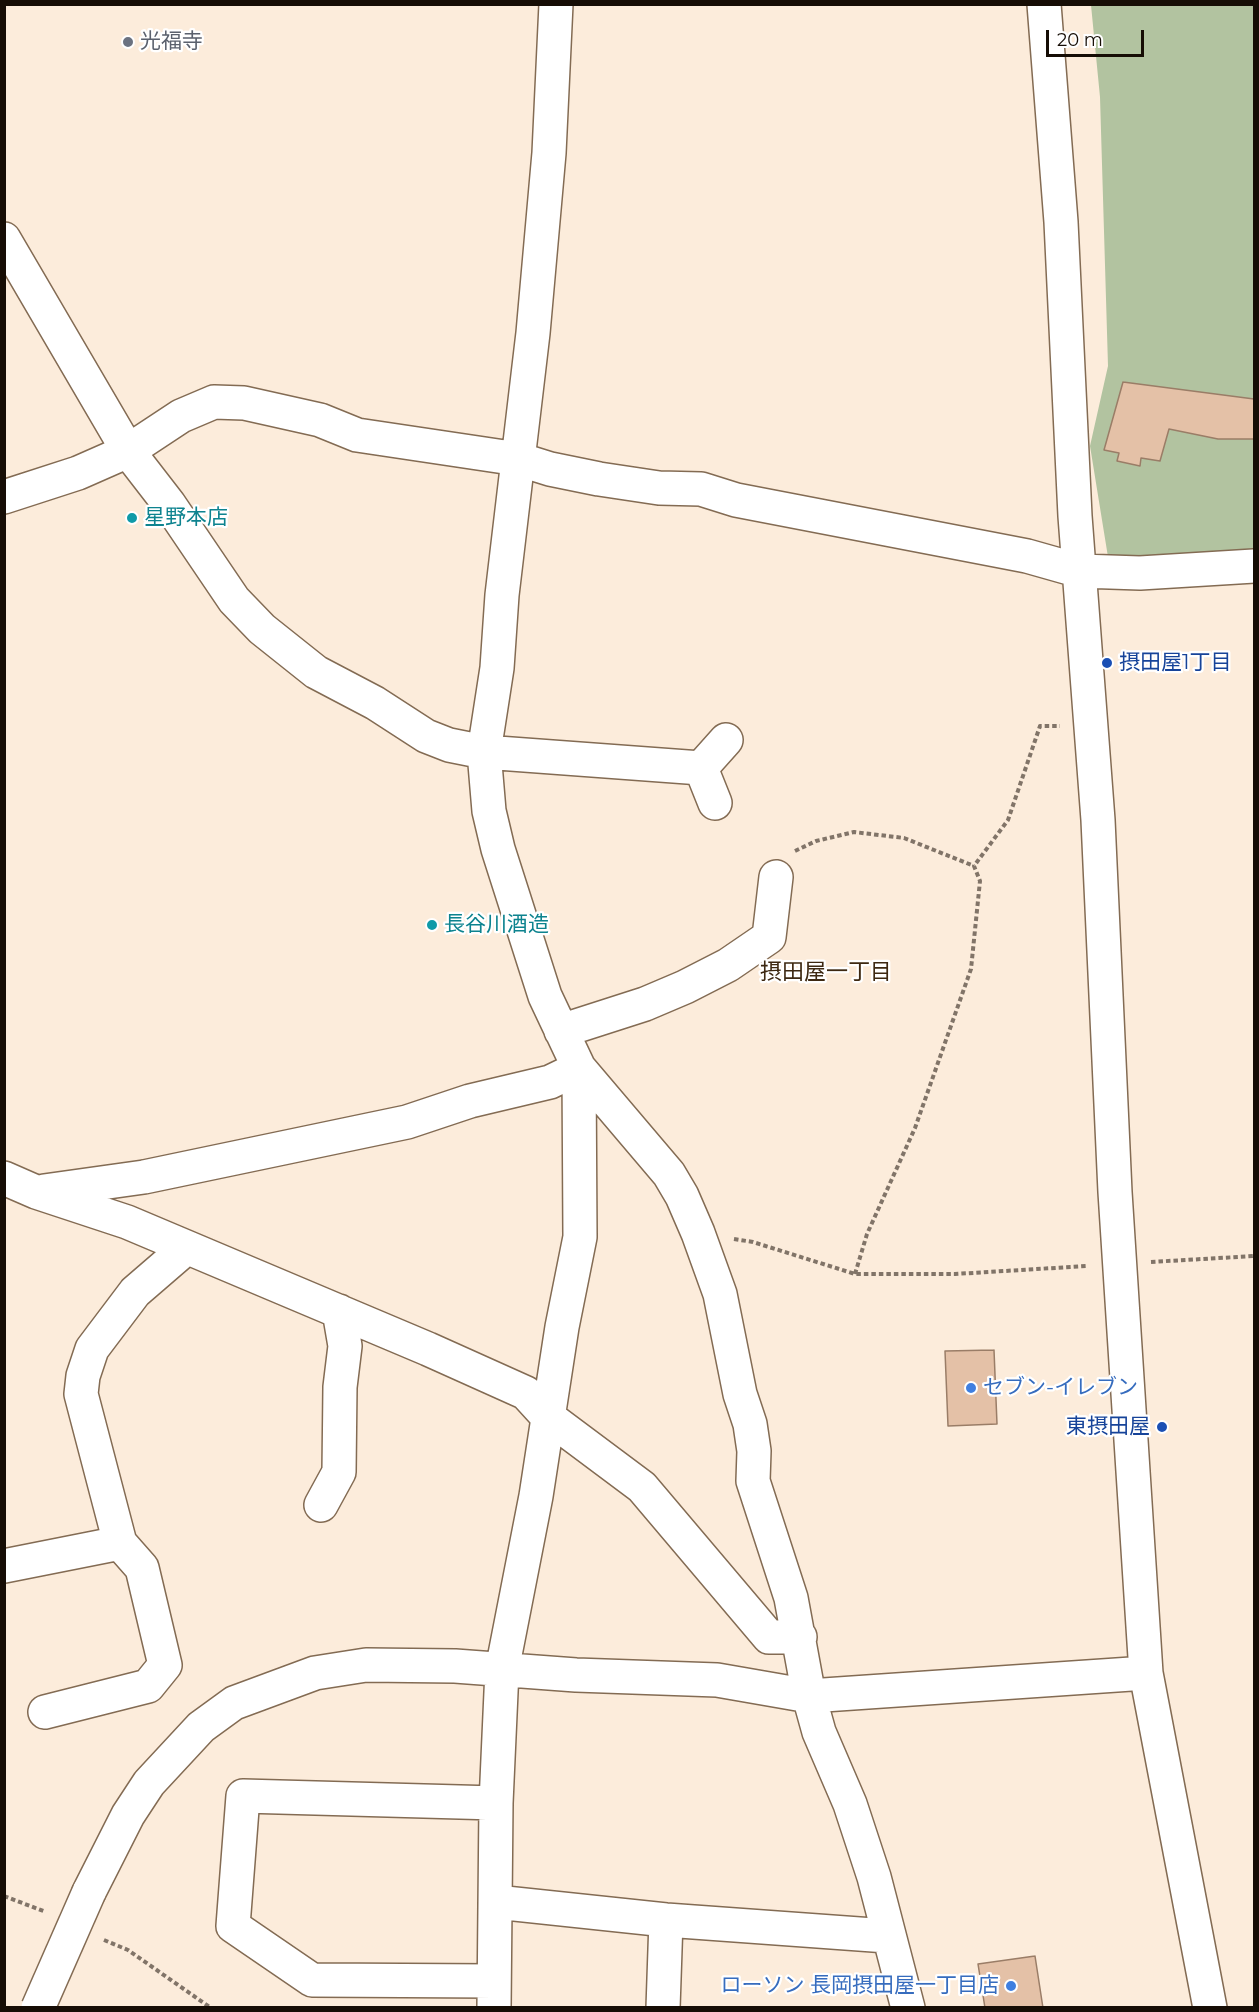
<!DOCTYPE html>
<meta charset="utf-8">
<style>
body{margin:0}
#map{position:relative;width:1259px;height:2012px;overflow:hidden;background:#fcecdb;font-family:Montserrat,sans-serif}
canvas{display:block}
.frame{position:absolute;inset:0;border:6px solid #160d05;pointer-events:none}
.scale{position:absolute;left:1046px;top:30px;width:98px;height:27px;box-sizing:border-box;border:3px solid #160d05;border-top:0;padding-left:8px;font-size:18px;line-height:21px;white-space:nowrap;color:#160d05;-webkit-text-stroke:4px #fff;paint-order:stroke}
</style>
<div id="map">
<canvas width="1259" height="2012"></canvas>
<div class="frame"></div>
<div class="scale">20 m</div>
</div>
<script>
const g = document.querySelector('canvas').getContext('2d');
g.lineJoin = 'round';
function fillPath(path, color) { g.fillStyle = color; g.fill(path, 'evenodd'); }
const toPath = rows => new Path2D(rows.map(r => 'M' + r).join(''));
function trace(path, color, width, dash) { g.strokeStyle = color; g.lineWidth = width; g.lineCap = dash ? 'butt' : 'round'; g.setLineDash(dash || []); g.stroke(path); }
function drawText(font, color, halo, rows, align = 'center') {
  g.font = font + ' Montserrat,"Noto Sans JP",sans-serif'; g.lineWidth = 4.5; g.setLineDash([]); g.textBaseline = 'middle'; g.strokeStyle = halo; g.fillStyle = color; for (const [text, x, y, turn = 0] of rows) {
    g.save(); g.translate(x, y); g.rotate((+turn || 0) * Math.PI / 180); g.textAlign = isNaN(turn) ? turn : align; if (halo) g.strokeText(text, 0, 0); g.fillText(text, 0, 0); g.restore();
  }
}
const green = toPath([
 [1091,5,1254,5,1254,550,1127,560,1108,557,1090,446,1108,366,1100,97]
]);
const building = toPath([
 [1123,382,1254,399,1254,439,1218,439,1169,429,1160,461,1141,458,1140,466,1117,461,1119,453,1104,450,1123,382],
 [994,1350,997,1424,948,1426,945,1351,994,1350],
 [1035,1956,1043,2008,985,2008,978,1964,1035,1956]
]);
const path = toPath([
 [795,851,816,841,854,832,904,838,974,866],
 [734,1239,753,1242,855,1274,955,1274,1087,1266],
 [1151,1262,1254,1256],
 [855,1274,867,1234,915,1128,971,969,980,881,974,866,1008,820,1040,726,1060,726],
 [4,1896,46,1912],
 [104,1940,128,1950,211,2008]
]);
const minor = toPath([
 [556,4,549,153,533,333,502,595,497,668,484,752,489,811,498,849,545,996,579,1068,669,1174,682,1196,698,1233,720,1294,740,1394,750,1424,754,1451,753,1481,791,1598,809,1696,819,1732,850,1804,874,1877,908,2008],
 [1044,4,1061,222,1075,516,1098,820,1115,1192,1146,1673,1210,2008],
 [4,239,128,451,169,504,234,600,262,629,316,672,375,703,426,736,449,745,484,752,701,768],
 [4,497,78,473,128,451,181,416,214,402,244,403,320,420,357,435,518,459,550,469,599,479,659,488,701,489,736,500,1027,556,1080,571,1140,573,1254,566],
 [715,803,701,768,726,740],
 [561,1031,645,1004,685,987,728,965,769,937,776,877],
 [4,1178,36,1192,127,1222,428,1349,526,1393,547,1416,642,1487,769,1637,800,1637],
 [44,1191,144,1177,407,1122,470,1101,550,1082,579,1068],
 [321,1505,339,1472,340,1387,345,1346,339,1311],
 [4,1566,120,1543],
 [45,1712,148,1686,165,1665,142,1568,120,1543,81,1394,83,1376,92,1349,135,1292,186,1248],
 [89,1892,128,1815,149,1783,201,1727,234,1703,315,1673,366,1665,455,1666,576,1675,717,1680,809,1696,1146,1673],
 [496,1902,666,1920,887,1936],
 [494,1981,312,1980,233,1926,243,1796,496,1803],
 [494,2008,496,1803,502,1670,536,1496,562,1327,580,1237,579,1068],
 [663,2008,666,1920]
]);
const minorBridge = toPath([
 [38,2008,89,1892]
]);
const markers = [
 [128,42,6,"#6b7280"],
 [132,518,6,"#0f9aa8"],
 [1107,663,6,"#1a4fb4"],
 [432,925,6,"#0f9aa8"],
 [971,1388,6,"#3f7fe0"],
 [1162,1427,6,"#1a4fb4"],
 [1011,1986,6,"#3f7fe0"]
];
const worshipNames = [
 ["光福寺",140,42]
];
const cultureNames = [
 ["星野本店",144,518],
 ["長谷川酒造",444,925]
];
const transitNames = [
 ["摂田屋1丁目",1119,663],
 ["東摂田屋",1150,1427,"right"]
];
const shopNames = [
 ["セブン-イレブン",983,1388],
 ["ローソン 長岡摂田屋一丁目店",999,1986,"right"]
];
const neighbourhoodNames = [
 ["摂田屋一丁目",826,973]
];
fillPath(green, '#b2c3a0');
fillPath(building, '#e4c1a7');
trace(building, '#9a7d67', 1.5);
trace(minor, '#836b53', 36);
trace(path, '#817468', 4, [4.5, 3]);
trace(minor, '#fff', 33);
trace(minorBridge, '#836b53', 36, []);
trace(minorBridge, '#fff', 33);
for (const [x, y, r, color] of markers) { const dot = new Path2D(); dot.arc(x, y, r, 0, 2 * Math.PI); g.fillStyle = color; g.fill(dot); trace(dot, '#fff', 2); }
drawText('21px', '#5b616d', '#fff', worshipNames, 'left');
drawText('21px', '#0d838f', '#fff', cultureNames, 'left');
drawText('21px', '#164399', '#fff', transitNames, 'left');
drawText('21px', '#366cbe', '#fff', shopNames, 'left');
drawText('22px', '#3d2811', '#fff', neighbourhoodNames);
</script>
